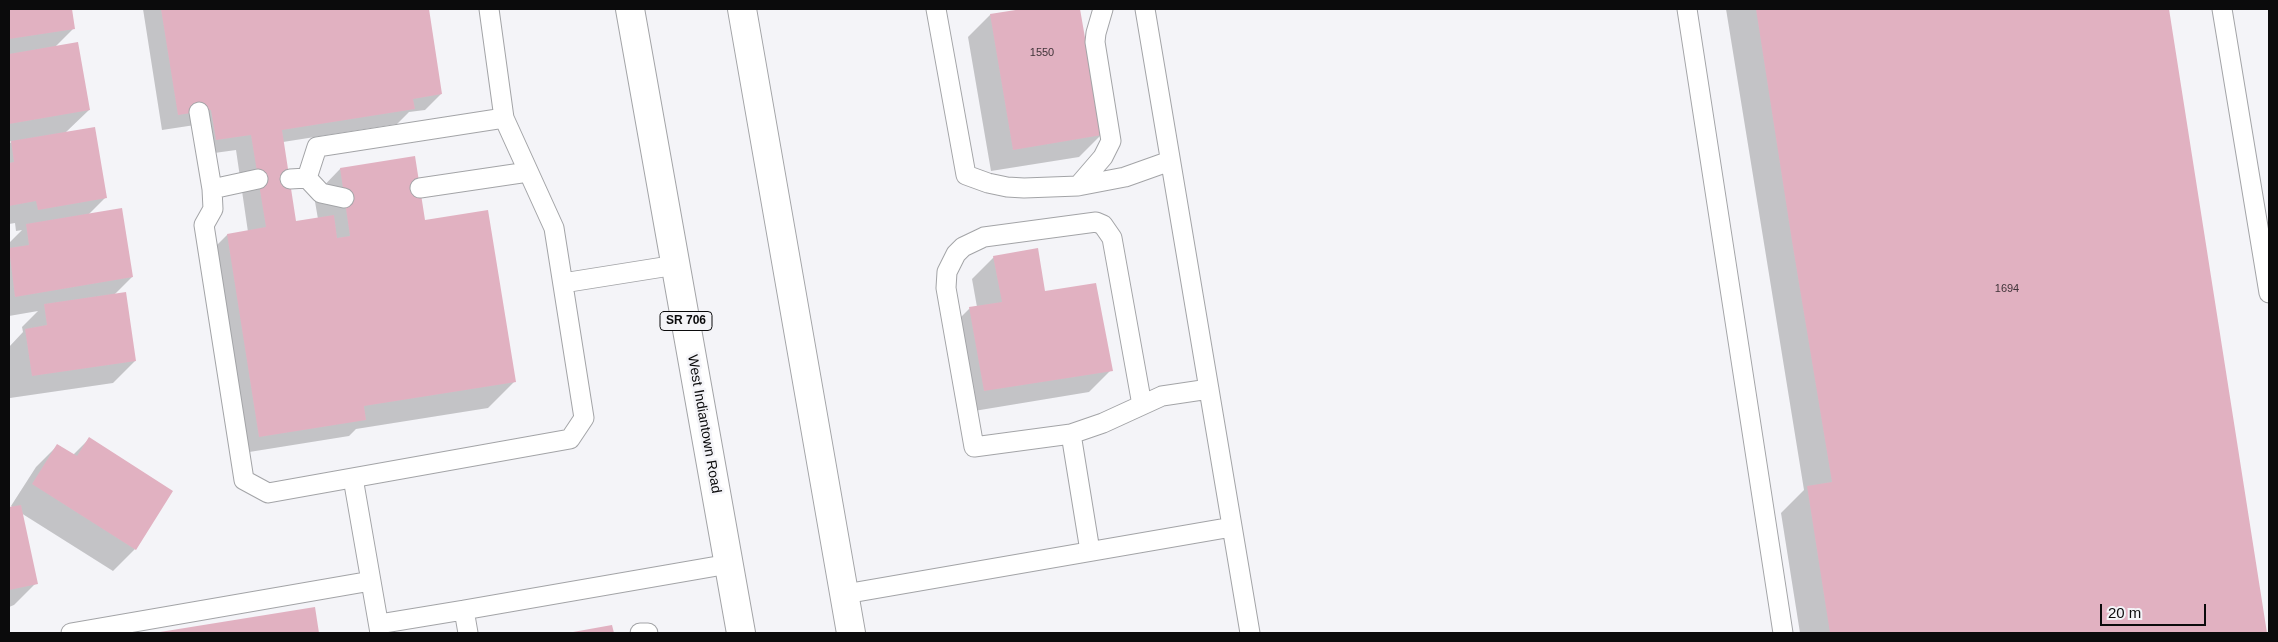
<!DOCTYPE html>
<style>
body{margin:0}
#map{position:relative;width:2278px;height:642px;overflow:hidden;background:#f4f4f8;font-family:Helvetica,sans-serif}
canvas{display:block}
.frame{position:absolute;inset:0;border:10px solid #0b0b0c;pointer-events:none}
.scale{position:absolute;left:2100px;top:604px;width:106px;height:22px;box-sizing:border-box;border:2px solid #0b0b0c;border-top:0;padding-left:6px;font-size:15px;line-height:18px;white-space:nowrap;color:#0b0b0c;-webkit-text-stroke:4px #f4f4f8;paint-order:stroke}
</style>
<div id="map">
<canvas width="2278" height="642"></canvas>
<div class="frame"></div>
<div class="scale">20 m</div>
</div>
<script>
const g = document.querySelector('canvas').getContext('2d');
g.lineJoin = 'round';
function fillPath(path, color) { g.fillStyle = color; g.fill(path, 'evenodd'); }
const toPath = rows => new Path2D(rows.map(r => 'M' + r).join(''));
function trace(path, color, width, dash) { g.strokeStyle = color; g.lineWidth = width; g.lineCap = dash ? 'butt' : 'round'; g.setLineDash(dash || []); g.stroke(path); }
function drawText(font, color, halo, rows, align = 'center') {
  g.font = font + ' Helvetica,sans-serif'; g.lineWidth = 5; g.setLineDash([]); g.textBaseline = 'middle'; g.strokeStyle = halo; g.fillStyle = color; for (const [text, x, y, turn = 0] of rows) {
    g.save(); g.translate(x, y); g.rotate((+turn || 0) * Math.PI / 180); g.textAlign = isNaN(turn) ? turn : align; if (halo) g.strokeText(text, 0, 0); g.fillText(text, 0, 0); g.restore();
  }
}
const shadow = toPath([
 [9,9,70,9,74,28,55,47,89,110,65,133,105,198,88,215,132,277,114,295,135,361,113,383,10,398,9,347,23,332,22,327,38,311,9,316,9,243,22,230,16,231,15,223,9,224,9,144,12,141,9,142],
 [143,9,428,9,441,94,425,110,409,112,397,124,283,142,295,222,318,219,314,196,340,169,414,158,424,221,514,382,488,408,356,429,349,436,243,453,211,251,227,235,248,232,236,150,200,155,195,125,162,130],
 [1030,9,1079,9,1101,135,1079,157,991,171,968,37,990,15],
 [1726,9,2168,9,2266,633,1800,633,1781,513,1804,490],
 [994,257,1111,370,1089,392,962,413,948,330,970,308,977,307,972,279],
 [89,439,171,492,135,549,113,571,21,513,36,583,14,605,9,607,9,509,13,508,11,506,36,467,58,445,73,455],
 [314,608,318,633,161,633]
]);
const building = toPath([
 [9,9,72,9,75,29,9,39],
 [161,9,429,9,442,94,413,99,415,109,282,130,296,221,334,215,337,238,350,236,340,168,415,156,425,220,488,210,516,382,364,406,366,420,259,437,227,234,266,227,251,135,216,140,211,110,178,115],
 [1022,9,1080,9,1102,135,1013,150,990,14],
 [1756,9,2169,9,2267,633,1830,633,1807,486,1832,482,1792,241],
 [78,42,90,110,9,124,9,54],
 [95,127,107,198,38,210,36,201,9,206,9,163,14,162,11,141],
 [122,208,133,277,15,297,9,248,29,245,26,224],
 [1038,248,1045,291,1096,283,1113,371,984,391,969,307,1002,302,993,256],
 [126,292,136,361,32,376,25,329,47,325,44,304],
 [89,437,173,491,136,550,32,484,57,444,77,456],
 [21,505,38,584,9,590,9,507],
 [315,607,319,633,160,633,160,632],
 [612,625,614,633,573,633,573,632]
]);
const service = toPath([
 [936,9,966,175,988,183,1007,187,1024,188,1078,186,1125,177,1170,161],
 [1145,9,1250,633],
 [1687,9,1783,633],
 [2222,9,2269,293],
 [199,112,212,189,213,209,204,225,244,480,268,493,570,439,584,418,554,228,504,118,489,9],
 [307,178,321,193,344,198],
 [290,179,307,178,317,147,504,118],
 [1078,186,1103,157,1111,141,1095,42,1096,33,1103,9],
 [420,188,528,172],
 [212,189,258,179],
 [563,283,676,265],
 [1142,405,1112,238,1103,225,1096,222,984,237,963,247,956,254,947,272,946,288,974,447,1071,434,1103,423,1162,396,1209,389],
 [1071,434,1090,551],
 [353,478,380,633],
 [845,594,1232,527],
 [379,624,464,610],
 [71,633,371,581],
 [468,633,464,610,729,564],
 [640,633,648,633]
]);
const primary = toPath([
 [630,9,741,633],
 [742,9,851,633]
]);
const numberNames = [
 ["1550",1042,53],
 ["1694",2007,289]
];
const shields = [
 [686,321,52]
];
const shieldNames = [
 ["SR 706",686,321]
];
const streetNames = [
 ["West Indiantown Road",704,424,80]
];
fillPath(shadow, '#0003');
fillPath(building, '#e1b1c1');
trace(service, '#a3a4a7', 21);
trace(primary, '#a3a4a7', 30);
trace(service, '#fff', 19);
trace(primary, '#fff', 28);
drawText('11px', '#403439', null, numberNames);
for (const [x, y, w] of shields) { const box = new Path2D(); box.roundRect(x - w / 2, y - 9.5, w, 19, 4); g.fillStyle = '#f4f4f8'; g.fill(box); trace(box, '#0b0b0c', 1); }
drawText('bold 12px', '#0b0b0c', null, shieldNames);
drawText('14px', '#0b0b0c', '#f4f4f8', streetNames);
</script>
